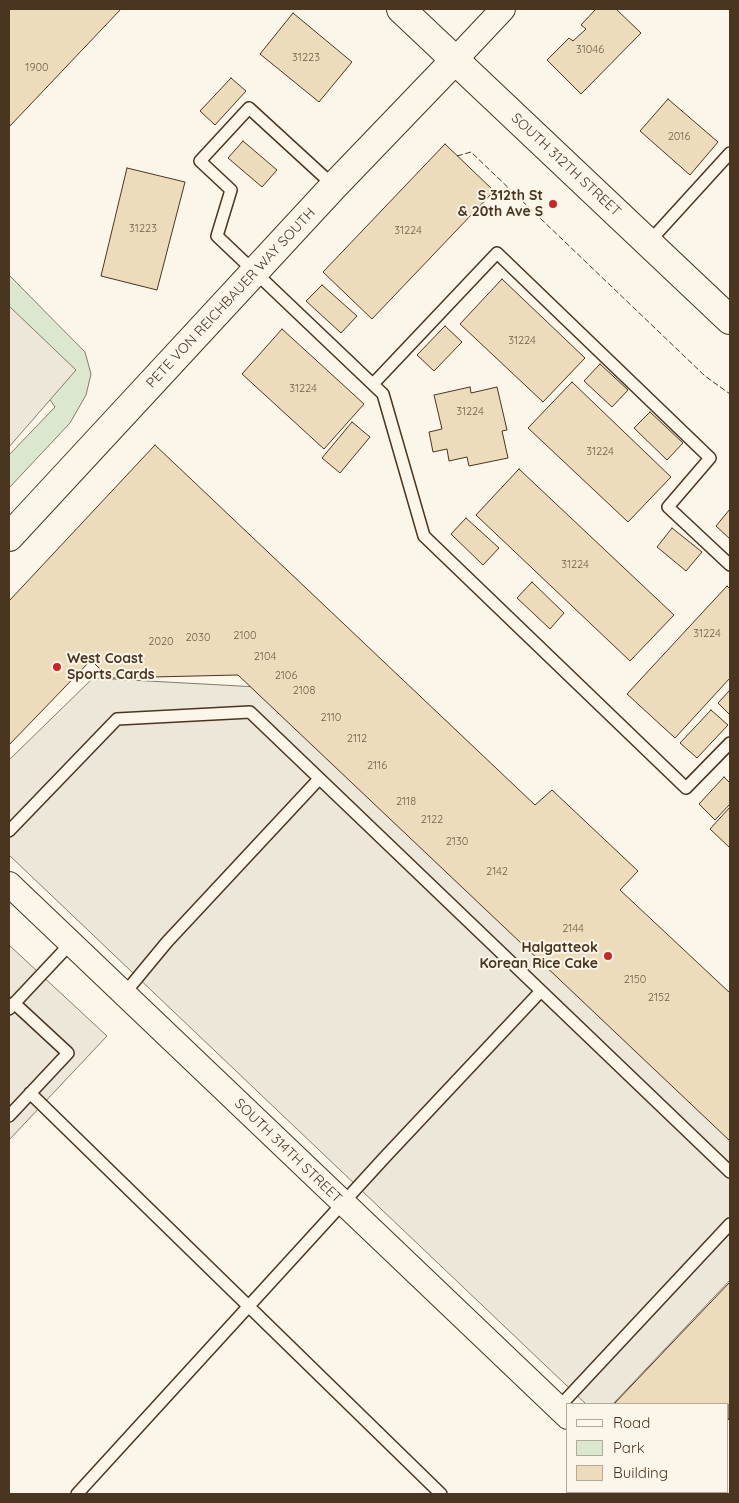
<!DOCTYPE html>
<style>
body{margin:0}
#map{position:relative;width:739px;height:1503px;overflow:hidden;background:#fbf6e9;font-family:Quicksand,sans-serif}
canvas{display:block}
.frame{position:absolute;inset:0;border:10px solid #4a3520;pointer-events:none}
.legend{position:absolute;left:566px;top:1403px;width:162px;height:90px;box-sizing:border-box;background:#fbf6e9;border:1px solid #b4a999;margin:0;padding:6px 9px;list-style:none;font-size:15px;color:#4a3520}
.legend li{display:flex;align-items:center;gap:10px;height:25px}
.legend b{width:25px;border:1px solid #b4a999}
</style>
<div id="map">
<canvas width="739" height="1503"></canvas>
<div class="frame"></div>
<ul class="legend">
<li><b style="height:6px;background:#fbf6e9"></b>Road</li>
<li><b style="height:14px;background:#dce7d0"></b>Park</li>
<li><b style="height:14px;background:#ecdcbc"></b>Building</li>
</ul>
</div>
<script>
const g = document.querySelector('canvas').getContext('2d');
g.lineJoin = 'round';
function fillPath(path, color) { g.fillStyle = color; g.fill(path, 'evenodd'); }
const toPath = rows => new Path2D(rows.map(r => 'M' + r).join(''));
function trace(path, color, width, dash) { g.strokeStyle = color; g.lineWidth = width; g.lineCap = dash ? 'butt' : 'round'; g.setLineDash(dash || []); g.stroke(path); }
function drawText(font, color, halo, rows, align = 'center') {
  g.font = font + ' Quicksand,sans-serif'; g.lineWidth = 4; g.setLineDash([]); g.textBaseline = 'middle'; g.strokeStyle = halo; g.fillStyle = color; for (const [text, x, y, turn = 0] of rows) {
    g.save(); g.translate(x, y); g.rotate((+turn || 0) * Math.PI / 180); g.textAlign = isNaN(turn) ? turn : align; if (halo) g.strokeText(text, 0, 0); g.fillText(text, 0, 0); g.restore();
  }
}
const green = toPath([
 [9,275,85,352,91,374,86,395,70,423,9,488,9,455,55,407,41,387,9,306,9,275]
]);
const parking = toPath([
 [9,306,76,370,9,447,9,306],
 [93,678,258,687,730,1137,730,1280,613,1404,586,1404,9,855,9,760,93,678],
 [9,945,107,1036,9,1140,9,945]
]);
const building = toPath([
 [9,9,121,9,9,127,9,9],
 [596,9,616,9,641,33,581,94,547,60,569,38,573,41,586,29,581,25,596,9],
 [293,13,352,62,319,102,260,54,293,13],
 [231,78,246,91,215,125,200,111,231,78],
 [668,99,718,142,690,175,640,131,668,99],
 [243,141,277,170,262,187,228,158,243,141],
 [445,144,494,191,372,319,323,272,445,144],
 [127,168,185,182,157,290,101,276,127,168],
 [502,279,585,358,543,402,460,324,502,279],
 [322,285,357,316,341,333,306,301,322,285],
 [445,326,462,342,434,371,417,355,445,326],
 [282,329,364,404,324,449,242,374,282,329],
 [600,364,628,390,612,407,584,381,600,364],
 [572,382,671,477,628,522,528,428,572,382],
 [470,387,471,393,497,387,507,430,502,431,508,458,469,466,467,457,449,461,447,449,433,452,429,432,442,429,434,395,470,387],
 [650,412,683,443,667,460,634,428,650,412],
 [352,422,370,437,340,473,322,458,352,422],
 [155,445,535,805,552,790,638,871,620,890,730,993,730,1141,238,675,109,678,91,660,9,745,9,601,155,445],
 [519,469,674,615,630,661,476,515,519,469],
 [730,509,730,539,716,526,730,509],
 [466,518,499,548,483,565,451,534,466,518],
 [672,528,702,552,686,571,657,547,672,528],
 [532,582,564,613,550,629,517,598,532,582],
 [727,586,730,589,730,678,675,738,627,694,727,586],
 [730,690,730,715,718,703,730,690],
 [711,710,728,725,697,758,680,743,711,710],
 [724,777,730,783,730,804,715,820,699,804,724,777],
 [730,807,730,848,710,829,730,807],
 [730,1282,730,1417,728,1420,728,1404,614,1404,730,1282]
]);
const service = toPath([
 [334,186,249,108,200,161,231,190,217,236,383,394,424,536,686,788,730,743],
 [648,243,730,153],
 [373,384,497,253,710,458,668,507,730,565],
 [9,831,117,719,250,712,730,1172],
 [124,994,167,942,319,779],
 [9,1009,71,943],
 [30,1093,441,1494],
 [9,1116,68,1053,14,1003],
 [558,1408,730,1224],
 [77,1494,385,1157,541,991],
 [598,1494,601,1492]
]);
const minor = toPath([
 [455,60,503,9],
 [9,884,568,1417],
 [646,1492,649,1494]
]);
const tertiary = toPath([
 [401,9,730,320],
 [9,537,334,186,455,60]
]);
const fence = toPath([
 [457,156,471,152,705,376,730,394]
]);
const markers = [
 [553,204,5,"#c62828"],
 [57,667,5,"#c62828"],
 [608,956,5,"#c62828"]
];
const numberNames = [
 ["31046",590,50],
 ["31223",306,58],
 ["1900",37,68],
 ["2016",679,137],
 ["31223",143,229],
 ["31224",408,231],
 ["31224",522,341],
 ["31224",303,389],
 ["31224",470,412],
 ["31224",600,452],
 ["31224",575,565],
 ["31224",707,634],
 ["2100",245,636],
 ["2030",198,638],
 ["2020",161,642],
 ["2104",265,657],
 ["2106",286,676],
 ["2108",304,691],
 ["2110",331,718],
 ["2112",357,739],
 ["2116",377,766],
 ["2118",406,802],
 ["2122",432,820],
 ["2130",457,842],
 ["2142",497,872],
 ["2144",573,929],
 ["2150",635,980],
 ["2152",659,998]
];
const streetNames = [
 ["SOUTH 312TH STREET",566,165,43],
 ["PETE VON REICHBAUER WAY SOUTH",231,298,-47],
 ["SOUTH 314TH STREET",288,1151,44]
];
const poiNames = [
 ["S 312th St",543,196],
 ["& 20th Ave S",543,212],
 ["West Coast",67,659,"left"],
 ["Sports Cards",67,675,"left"],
 ["Halgatteok",598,948],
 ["Korean Rice Cake",598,964]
];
fillPath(green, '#dce7d0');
trace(green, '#887966', 1);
fillPath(parking, '#ede7d9');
trace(parking, '#887966', 1);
fillPath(building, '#ecdcbc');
trace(building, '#4a3520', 1);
trace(service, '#4a3520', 14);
trace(minor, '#4a3520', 26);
trace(tertiary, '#4a3520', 30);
trace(service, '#fbf6e9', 11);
trace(minor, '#fbf6e9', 24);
trace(tertiary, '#fbf6e9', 28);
trace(fence, '#4a3520', 1, [6, 2.5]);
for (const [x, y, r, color] of markers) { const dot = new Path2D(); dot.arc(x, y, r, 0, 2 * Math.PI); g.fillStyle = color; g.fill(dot); trace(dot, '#fbf6e9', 2); }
drawText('11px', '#725f47', null, numberNames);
drawText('14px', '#4a3520', '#fbf6e9', streetNames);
drawText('bold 14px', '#4a3520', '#fbf6e9', poiNames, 'right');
</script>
